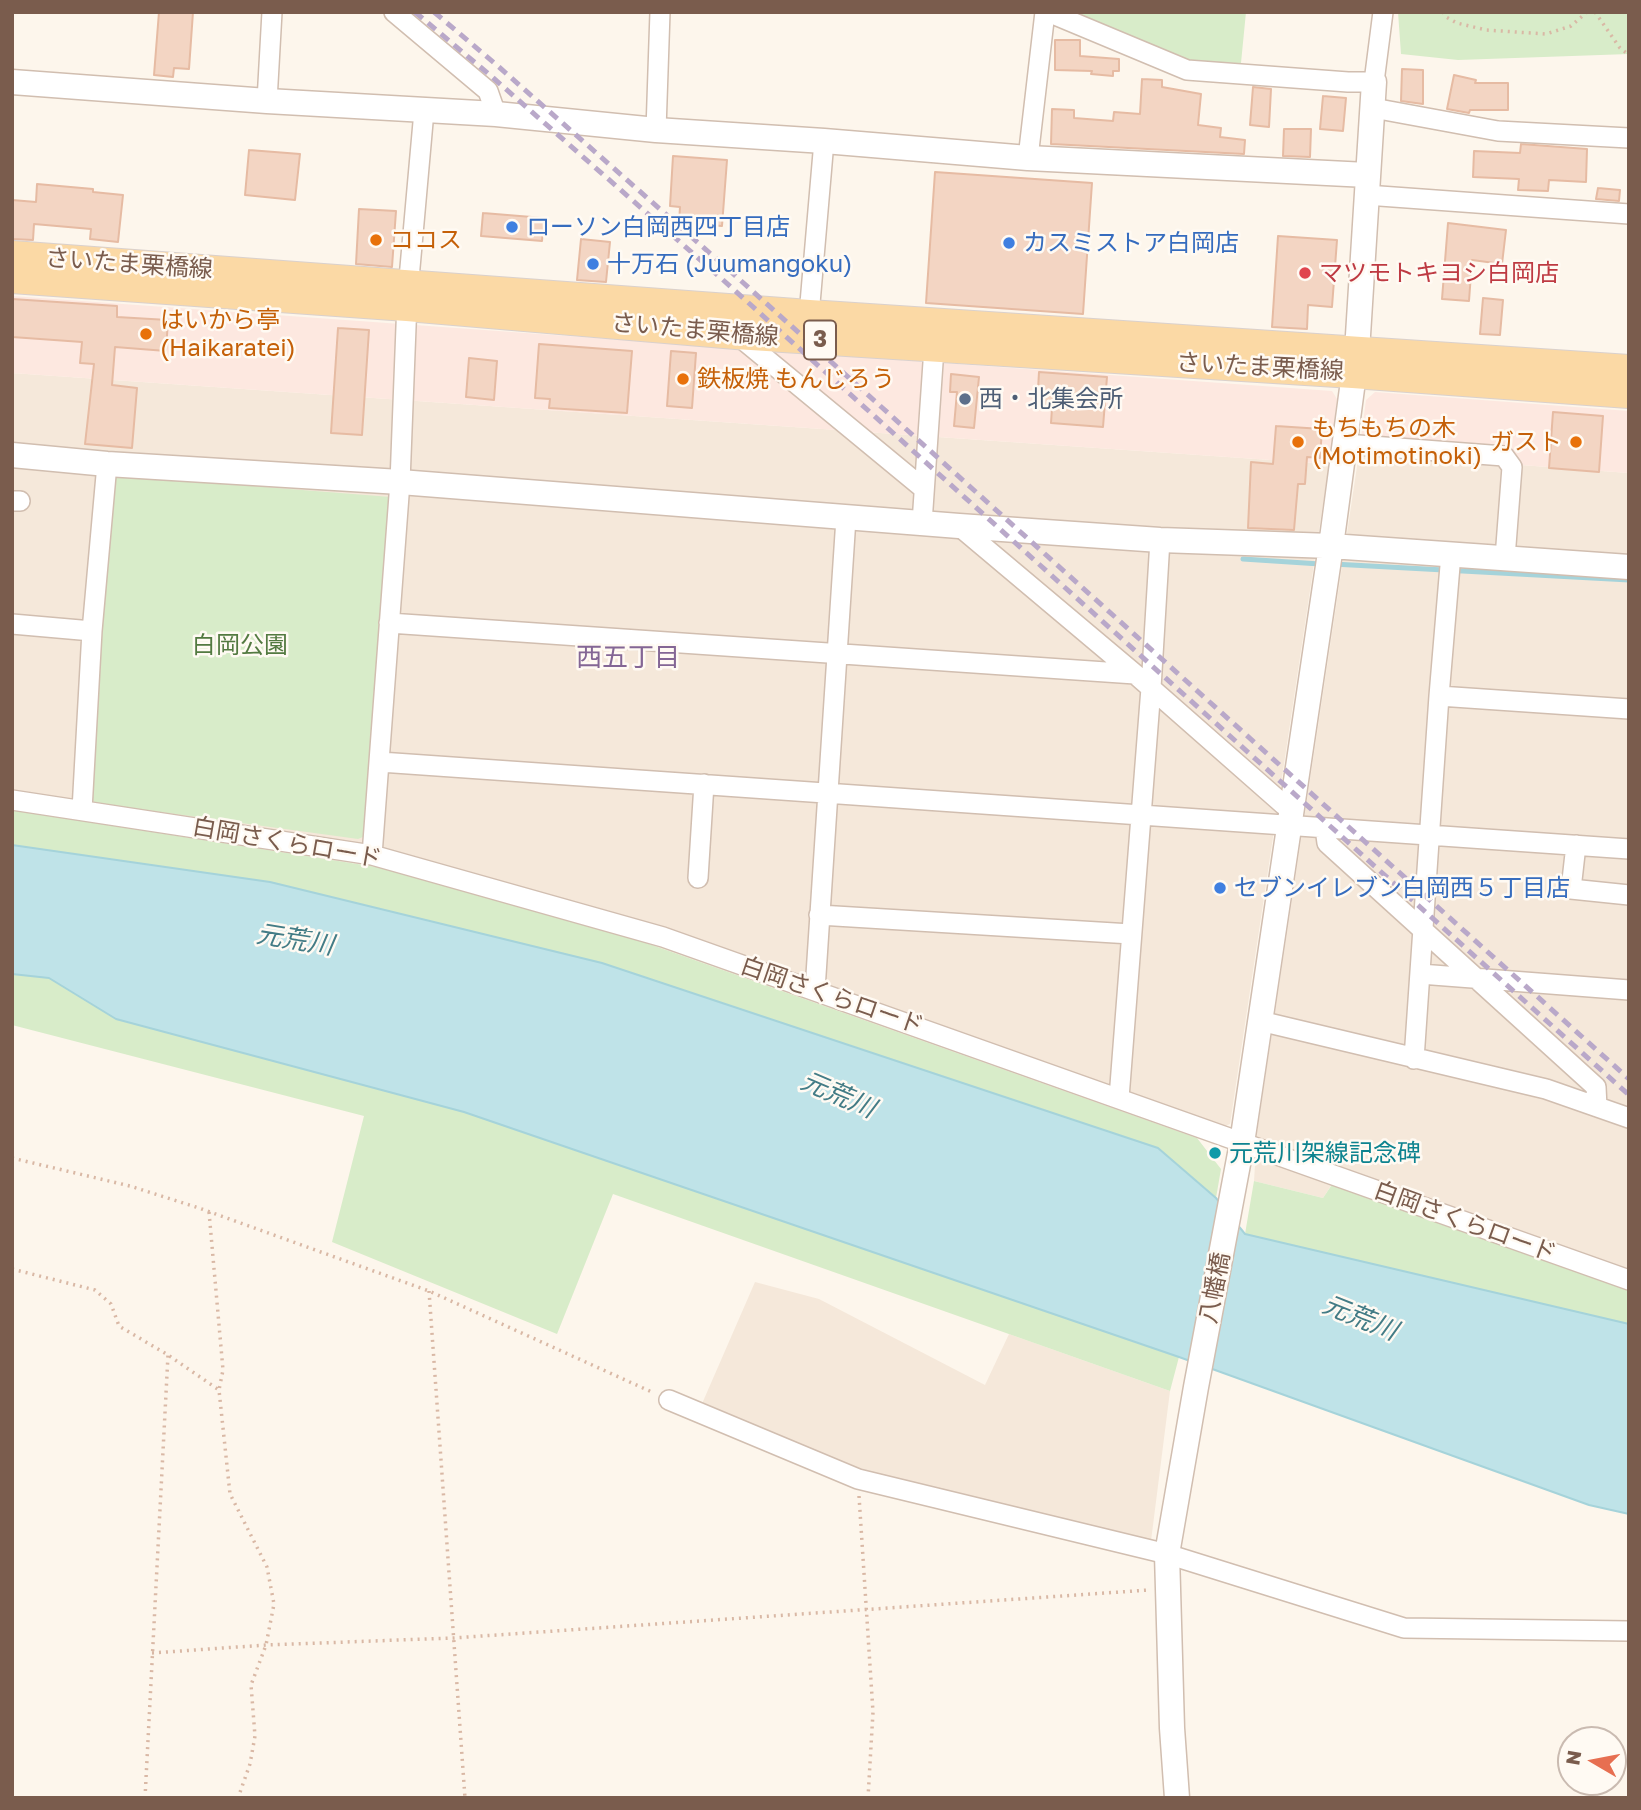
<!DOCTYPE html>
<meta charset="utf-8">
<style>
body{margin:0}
#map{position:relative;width:1641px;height:1810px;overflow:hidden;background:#fdf6ec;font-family:"Golos Text",sans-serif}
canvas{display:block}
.frame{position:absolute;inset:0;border:14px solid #7a5c4d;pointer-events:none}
.north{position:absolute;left:1557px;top:1726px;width:70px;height:70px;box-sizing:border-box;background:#fffaf3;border:2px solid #cabbb1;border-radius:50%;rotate:280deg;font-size:19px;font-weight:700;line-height:28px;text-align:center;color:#7a5c4d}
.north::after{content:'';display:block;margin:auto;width:24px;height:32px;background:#e76f51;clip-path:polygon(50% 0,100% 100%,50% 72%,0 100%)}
</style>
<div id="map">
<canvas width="1641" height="1810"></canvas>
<div class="frame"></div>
<div class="north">N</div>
</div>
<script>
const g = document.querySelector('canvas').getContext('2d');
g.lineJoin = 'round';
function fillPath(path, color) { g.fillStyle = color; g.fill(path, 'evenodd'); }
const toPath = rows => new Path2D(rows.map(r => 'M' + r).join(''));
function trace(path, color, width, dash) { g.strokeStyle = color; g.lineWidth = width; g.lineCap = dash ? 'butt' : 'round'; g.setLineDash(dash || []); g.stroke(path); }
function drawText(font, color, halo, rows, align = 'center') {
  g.font = font + ' "Golos Text","Noto Sans JP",sans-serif'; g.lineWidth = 5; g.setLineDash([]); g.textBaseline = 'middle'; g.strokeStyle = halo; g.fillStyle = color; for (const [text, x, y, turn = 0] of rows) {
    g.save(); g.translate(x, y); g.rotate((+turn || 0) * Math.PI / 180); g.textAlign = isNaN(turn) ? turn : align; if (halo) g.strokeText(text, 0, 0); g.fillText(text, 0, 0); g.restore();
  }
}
const residential = toPath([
 [12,373,1329,464,1230,1124,1197,1138,621,934,383,868,12,810],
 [1359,453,1629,473,1629,1287,1332,1184,1323,1198,1254,1181,1257,1133],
 [755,1282,819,1299,985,1385,1009,1334,1170,1391,1151,1541,858,1469,701,1406]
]);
const commercial = toPath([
 [12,296,1332,391,1337,399,1329,464,12,373],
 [1375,392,1629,411,1629,473,1359,453,1366,400]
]);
const green = toPath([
 [1072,12,1246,12,1241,63,1188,62],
 [1398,12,1629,12,1629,54,1458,60,1401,54],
 [112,475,391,497,365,836,358,839,95,803,89,794],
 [12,810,383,868,621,934,1197,1138,1221,1169,1216,1198,1157,1148,602,963,270,882,12,845],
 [12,974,49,978,116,1019,464,1112,1179,1357,1170,1391,613,1194,557,1334,332,1242,364,1116,12,1025],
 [1254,1181,1323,1198,1333,1183,1629,1287,1629,1324,1245,1234]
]);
const water = toPath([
 [12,845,270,882,602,963,1158,1148,1216,1198,1245,1234,1629,1324,1629,1514,1589,1505,1179,1357,464,1112,116,1019,49,978,12,974,12,845]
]);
const stream = toPath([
 [1243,559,1320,564],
 [1333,564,1629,580]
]);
const building = toPath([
 [159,12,193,12,189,69,174,68,173,77,154,75,159,12],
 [1055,40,1080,40,1080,56,1119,59,1119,71,1113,71,1113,76,1091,74,1092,71,1055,70,1055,40],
 [1402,69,1423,70,1423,104,1401,101,1402,69],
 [1454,75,1476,80,1475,83,1508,83,1508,110,1470,110,1469,113,1447,109,1454,75],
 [1142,79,1162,80,1162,87,1201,94,1198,125,1221,128,1220,137,1245,140,1244,154,1051,144,1052,109,1074,110,1074,118,1113,121,1114,112,1140,114,1142,79],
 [1253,87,1271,89,1269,127,1250,125,1253,87],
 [1323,96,1346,98,1343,131,1320,129,1323,96],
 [1284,129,1311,129,1310,157,1283,156,1284,129],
 [1521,144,1587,149,1586,182,1549,180,1548,191,1518,190,1519,179,1473,177,1474,151,1520,153,1521,144],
 [249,150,300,154,295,200,245,195,249,150],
 [673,156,727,160,722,226,679,223,680,207,670,206,673,156],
 [935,172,1092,183,1083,314,926,303,935,172],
 [37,184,93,189,93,192,123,195,118,242,90,239,91,229,34,224,33,240,12,239,12,200,36,202,37,184],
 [1598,188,1620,190,1619,201,1596,199,1598,188],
 [359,209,396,211,392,267,356,264,359,209],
 [483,213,544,218,542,241,481,236,483,213],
 [1448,223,1506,230,1502,264,1472,260,1469,301,1442,299,1448,223],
 [1278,236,1337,240,1332,307,1308,305,1307,329,1272,327,1278,236],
 [581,239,610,242,606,282,577,280,581,239],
 [1483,298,1503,300,1500,335,1480,334,1483,298],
 [12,299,117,306,117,317,168,320,166,351,115,347,112,385,137,388,132,448,85,444,94,364,80,363,82,342,12,337,12,299],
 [338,328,369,330,362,435,331,433,338,328],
 [539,344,632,351,627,413,549,408,550,399,535,398,539,344],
 [671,351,696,353,692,408,667,406,671,351],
 [469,358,497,361,494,400,466,397,469,358],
 [1039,372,1107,377,1103,427,1051,423,1052,408,1037,407,1039,372],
 [951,374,979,377,974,428,954,426,957,392,950,392,951,374],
 [1553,412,1603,416,1599,472,1549,468,1553,412],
 [1276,426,1322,429,1320,458,1307,457,1305,484,1298,484,1294,530,1248,528,1251,462,1273,464,1276,426]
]);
const path = toPath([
 [1443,12,1446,17,1457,23,1486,30,1546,34,1571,26,1587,12],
 [1595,12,1620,48,1629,55],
 [12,1158,130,1186,199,1208,429,1291,654,1393],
 [209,1212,223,1370,219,1390,230,1494,267,1567,274,1604,266,1645,251,1685,255,1736,250,1764,238,1798],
 [12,1269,95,1290,111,1304,119,1326,168,1355,219,1390],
 [429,1291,465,1798],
 [859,1496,873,1712,868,1798],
 [152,1653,266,1645,453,1638,1149,1590],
 [145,1798,168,1355]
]);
const minor = toPath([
 [394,12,488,91,496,114],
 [1048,12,1187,70,1348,82,1374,82,1383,12],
 [267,101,272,12],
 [1373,108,1498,131,1629,138],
 [656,130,660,12],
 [1028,158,1045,12],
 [1366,195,1629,214],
 [809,315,824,141],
 [736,334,924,489],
 [1345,444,1504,456,1512,467,1505,558],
 [12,501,20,501],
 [922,523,934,348],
 [959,526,1135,674,1284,805,1292,806],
 [389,623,1135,674],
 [12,624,92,631],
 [1439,696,1629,709],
 [380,762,1629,849],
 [12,800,372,855,663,937,1629,1280],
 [82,810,92,631,107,464],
 [1325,828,1327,843,1596,1087,1597,1107],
 [1576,845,1571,889,1629,895],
 [372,855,400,482,407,301,424,111],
 [698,878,704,784],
 [819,915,1131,934],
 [1420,974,1629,990],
 [815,990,846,518],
 [1260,1021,1546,1089,1629,1118],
 [1414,1059,1439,696,1451,554],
 [1119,1098,1151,688,1160,540],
 [669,1400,858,1479,1167,1554,1404,1628,1629,1631]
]);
const tertiary = toPath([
 [12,82,267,101,496,114,656,130,824,141,1028,158,1367,175],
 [12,455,107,464,400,482,959,526,1160,540,1331,546,1629,567],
 [1177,1798,1172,1728,1167,1554,1196,1387,1242,1143,1331,546,1357,351,1374,82]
]);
const primary = toPath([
 [12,256,809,315,1629,370],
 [12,278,407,306,736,334,1353,373,1629,393]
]);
const rail = toPath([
 [415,12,491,76,722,279,1629,1095],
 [434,12,499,67,729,270,1629,1079]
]);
const markers = [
 [512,227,7,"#3f7fe0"],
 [376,240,7,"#e8710a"],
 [1009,243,7,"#3f7fe0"],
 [593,264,7,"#3f7fe0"],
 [1305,273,7,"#e0444e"],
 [146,334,7,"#e8710a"],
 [683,379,7,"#e8710a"],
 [965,399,7,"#5c6f8a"],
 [1298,442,7,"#e8710a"],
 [1576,442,7,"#e8710a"],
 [1220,888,7,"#3f7fe0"],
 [1215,1153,7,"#0f9aa8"]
];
const shields = [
 [820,340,32]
];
const shieldNames = [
 ["3",820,340]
];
const shopNames = [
 ["ローソン白岡西四丁目店",526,227],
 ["カスミストア白岡店",1023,243],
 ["十万石 (Juumangoku)",607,264],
 ["セブンイレブン白岡西５丁目店",1234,888]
];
const foodNames = [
 ["ココス",390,240],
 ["はいから亭",160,320],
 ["(Haikaratei)",160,348],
 ["鉄板焼 もんじろう",697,379],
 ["もちもちの木",1312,428],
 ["(Motimotinoki)",1312,456],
 ["ガスト",1562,442,"right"]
];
const streetNames = [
 ["さいたま栗橋線",129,264,4],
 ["さいたま栗橋線",695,330,5],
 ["さいたま栗橋線",1260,367,3],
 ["白岡さくらロード",287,843,10],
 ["白岡さくらロード",832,996,19],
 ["白岡さくらロード",1465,1222,20],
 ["八幡橋",1215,1288,-79]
];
const healthNames = [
 ["マツモトキヨシ白岡店",1319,273]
];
const serviceNames = [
 ["西・北集会所",979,399]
];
const parkNames = [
 ["白岡公園",240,645]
];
const cultureNames = [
 ["元荒川架線記念碑",1229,1153]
];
const neighbourhoodNames = [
 ["西五丁目",628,658]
];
const waterNames = [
 ["元荒川",295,940,9],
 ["元荒川",838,1095,23],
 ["元荒川",1360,1318,22]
];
fillPath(residential, '#f5e8da');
fillPath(commercial, '#fde8e0');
fillPath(green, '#d8ecc9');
fillPath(water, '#bfe3e8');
trace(water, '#a5d3da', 2);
trace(stream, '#a5d3da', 5);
fillPath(building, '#f3d5c3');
trace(building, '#e6bba3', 2);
trace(minor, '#d1beb0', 22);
trace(tertiary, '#d1beb0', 27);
trace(primary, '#dad1cd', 32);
trace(path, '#d9b8a5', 3.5, [2, 5]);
trace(minor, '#fff', 19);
trace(tertiary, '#fff', 24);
trace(primary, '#fbd9a5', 30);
trace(rail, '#b9a8c9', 5, [10, 7]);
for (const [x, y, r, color] of markers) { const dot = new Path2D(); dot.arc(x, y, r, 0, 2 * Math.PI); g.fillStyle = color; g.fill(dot); trace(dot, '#fffaf3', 2.5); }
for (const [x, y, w] of shields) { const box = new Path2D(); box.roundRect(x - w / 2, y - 19.5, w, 39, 5); g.fillStyle = '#fffaf3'; g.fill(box); trace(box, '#7a5c4d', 2); }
drawText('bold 23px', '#7a5c4d', null, shieldNames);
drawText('24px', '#366cbe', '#fffaf3', shopNames, 'left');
drawText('24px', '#c56008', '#fffaf3', foodNames, 'left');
drawText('24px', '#7a5c4d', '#fffaf3', streetNames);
drawText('24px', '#be3a42', '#fffaf3', healthNames, 'left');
drawText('24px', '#4e5e75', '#fffaf3', serviceNames, 'left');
drawText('24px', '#537a41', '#fffaf3', parkNames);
drawText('24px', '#0d838f', '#fffaf3', cultureNames, 'left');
drawText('26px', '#846695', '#fffaf3', neighbourhoodNames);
drawText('italic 26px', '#437c86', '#fffaf3', waterNames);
</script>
